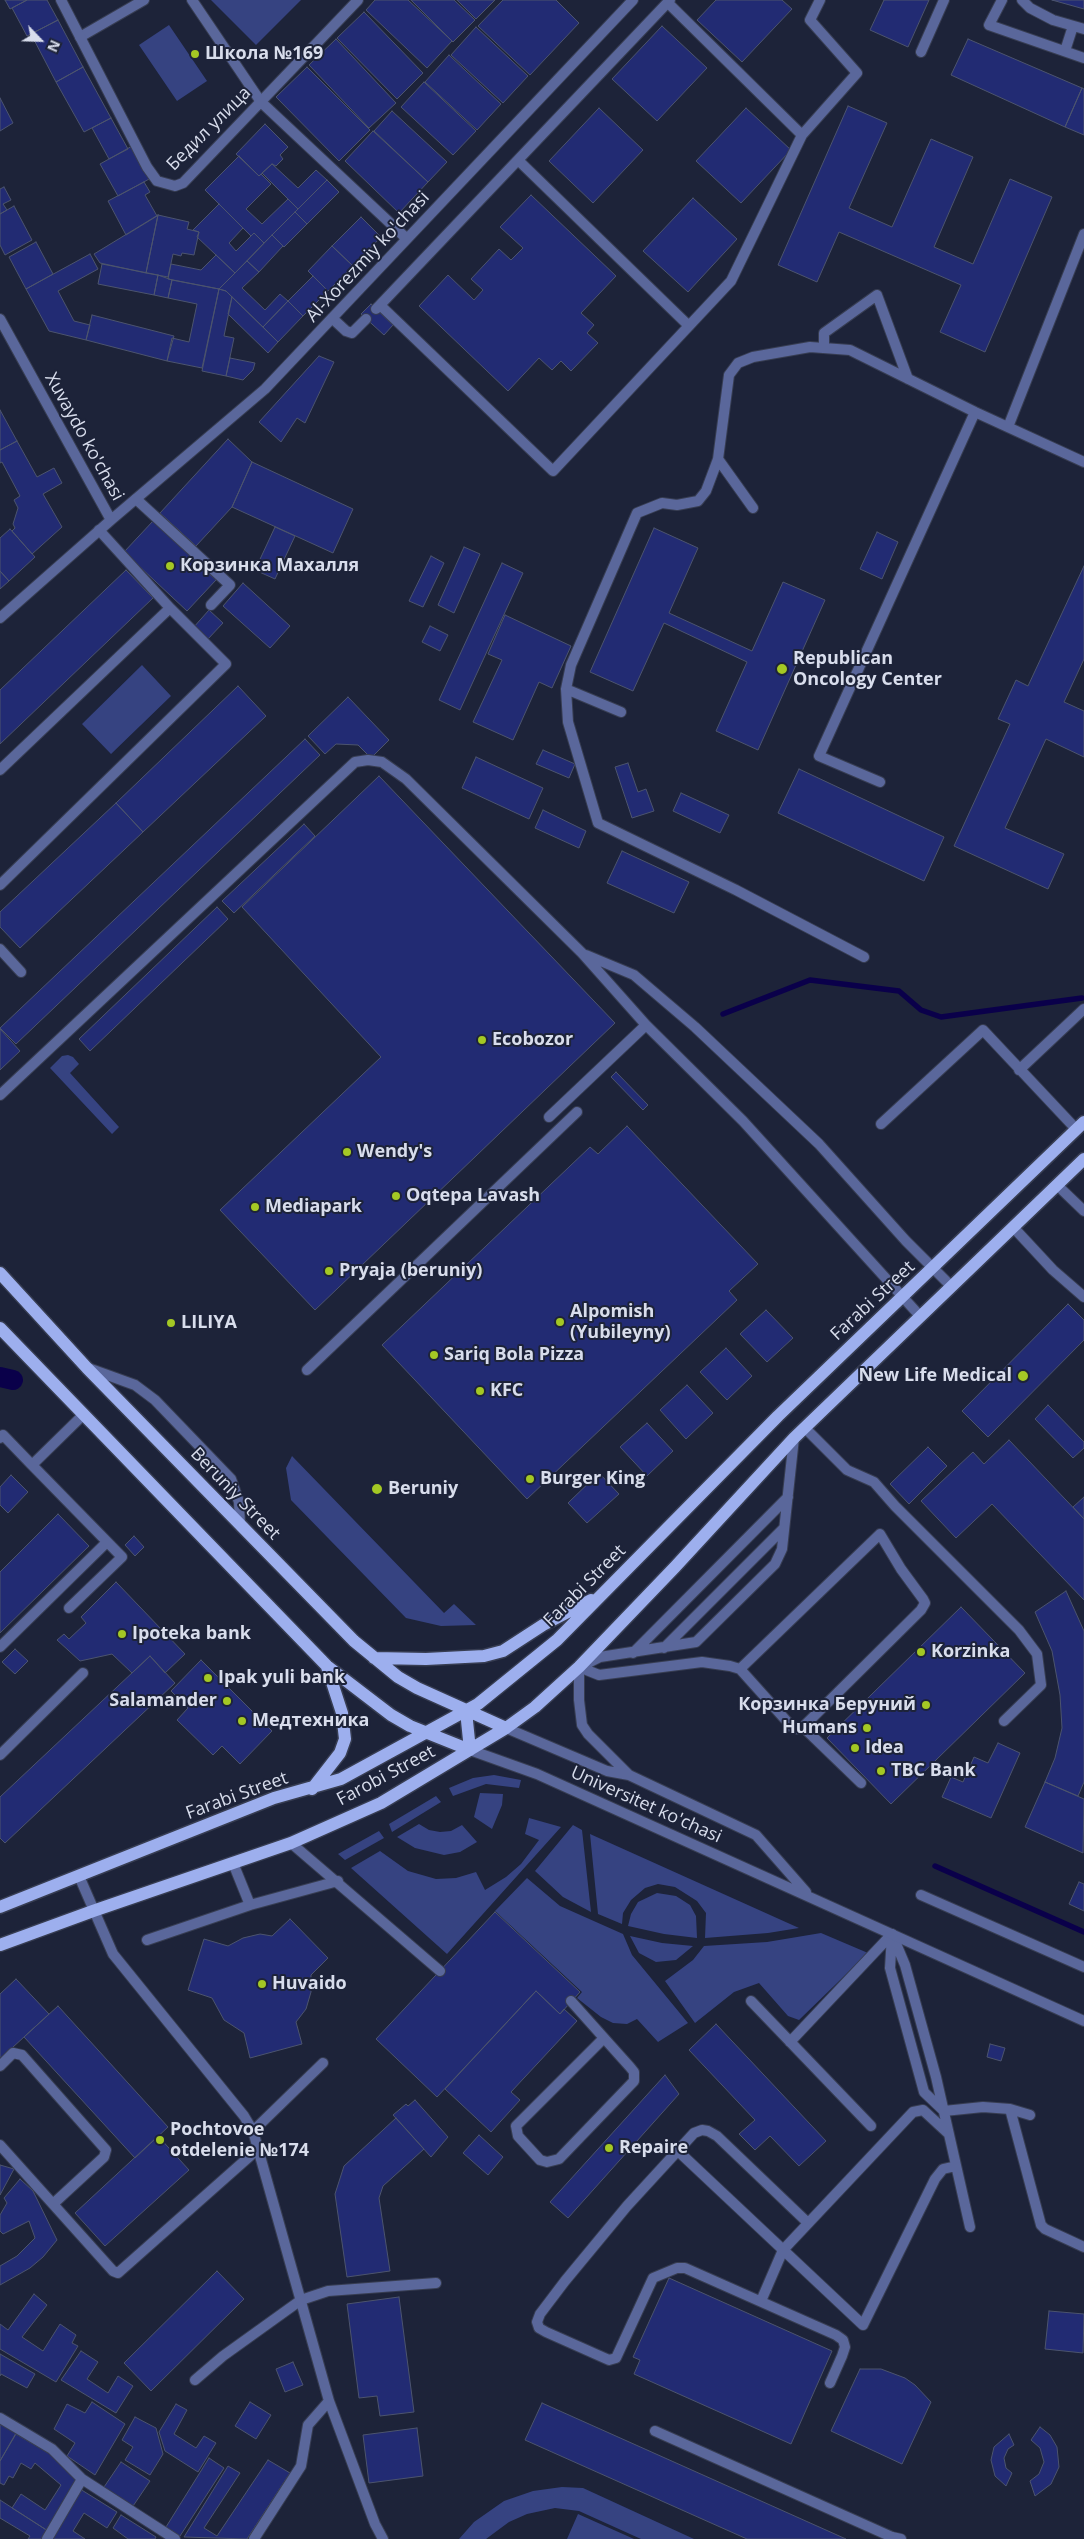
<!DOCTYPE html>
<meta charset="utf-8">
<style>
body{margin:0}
#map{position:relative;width:1084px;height:2539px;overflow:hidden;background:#1d2339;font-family:"Open Sans",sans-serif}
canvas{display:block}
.north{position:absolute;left:15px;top:15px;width:50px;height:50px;-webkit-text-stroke:4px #1d2339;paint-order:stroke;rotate:114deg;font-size:14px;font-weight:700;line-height:20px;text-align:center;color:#d8ddec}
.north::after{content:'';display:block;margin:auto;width:18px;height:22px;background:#d8ddec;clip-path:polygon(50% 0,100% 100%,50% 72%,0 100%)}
</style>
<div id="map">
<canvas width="1084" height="2539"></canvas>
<div class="north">N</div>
</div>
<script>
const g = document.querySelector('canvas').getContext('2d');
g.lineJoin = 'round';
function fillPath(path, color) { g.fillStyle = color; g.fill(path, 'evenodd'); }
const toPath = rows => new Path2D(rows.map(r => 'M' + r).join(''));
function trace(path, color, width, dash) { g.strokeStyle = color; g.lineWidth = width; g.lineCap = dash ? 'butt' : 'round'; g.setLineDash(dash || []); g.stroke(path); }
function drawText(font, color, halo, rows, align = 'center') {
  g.font = font + ' "Open Sans",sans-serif'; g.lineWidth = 4; g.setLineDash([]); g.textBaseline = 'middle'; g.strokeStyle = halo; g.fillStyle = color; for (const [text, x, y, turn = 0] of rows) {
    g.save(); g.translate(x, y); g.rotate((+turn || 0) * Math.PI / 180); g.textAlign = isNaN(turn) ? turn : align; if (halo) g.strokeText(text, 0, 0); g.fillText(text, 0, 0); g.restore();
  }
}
const green = toPath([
 [211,0,301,0,256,45],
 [169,25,207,81,177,101,139,45],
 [142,665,171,696,111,754,82,724],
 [68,1055,73,1057,79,1064,70,1073,119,1127,112,1134,50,1068,62,1056],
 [292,1456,444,1613,454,1604,476,1625,441,1626,406,1618,291,1500,286,1468],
 [494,1775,521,1780,519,1788,486,1784,453,1796,449,1788,473,1778],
 [480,1793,503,1794,502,1805,492,1829,474,1817],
 [436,1796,441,1802,392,1832,389,1824],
 [529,1818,561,1827,447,1954,351,1868,380,1851,408,1871,436,1879,456,1878,476,1872,485,1890,506,1877,521,1864,539,1840,525,1834],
 [419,1824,429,1830,440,1832,451,1831,462,1825,477,1842,460,1852,444,1855,415,1848,397,1837],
 [573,1825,582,1830,591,1912,563,1897,535,1871],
 [379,1831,384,1838,345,1860,338,1854],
 [590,1834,799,1928,768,1933,705,1938,706,1913,697,1901,675,1887,658,1884,645,1888,631,1900,623,1913,622,1924,598,1914],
 [527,1878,560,1906,623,1934,632,1955,688,2023,658,2042,637,2019,627,2024,613,2023,601,2017,577,1998,582,1992,495,1911],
 [657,1893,676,1896,690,1905,696,1916,697,1938,664,1934,628,1926,631,1914,638,1902],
 [821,1933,868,1953,799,2020,788,2016,759,1983,734,1992,695,2023,665,1981,693,1960,704,1946,767,1942],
 [630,1936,662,1943,693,1946,676,1960,656,1962,639,1953],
 [562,2487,583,2488,694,2539,641,2539,579,2511,555,2508,527,2514,509,2522,486,2539,459,2539,474,2522,504,2501,533,2491],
 [578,2514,634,2539,567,2539]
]);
const stream = toPath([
 [723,1014,810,980,899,991,921,1010,941,1017,1082,998],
 [935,1866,1084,1932]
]);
const canal = toPath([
 [0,1377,13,1380]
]);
const building = toPath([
 [5,0,27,0,10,9,5,0],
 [27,0,47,0,58,20,27,36,12,8,27,0],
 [375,0,408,0,452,41,427,68,366,10,375,0],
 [411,0,454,0,475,20,453,42,411,0],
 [457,0,495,0,476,19,457,0],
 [503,0,556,0,579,23,530,75,478,26,503,0],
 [716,0,782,0,792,9,742,62,697,20,716,0],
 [884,0,929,0,908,47,870,30,884,0],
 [1052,0,1084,0,1084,9,1052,0],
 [364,12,423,73,397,99,337,38,364,12],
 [58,20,83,67,56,82,31,34,58,20],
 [662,26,707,68,657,121,612,79,662,26],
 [476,27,528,76,503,103,451,55,476,27],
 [336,39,396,103,369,128,309,65,336,39],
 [968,39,1082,88,1065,127,951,75,968,39],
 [449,55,501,104,477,130,425,82,449,55],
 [83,67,111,118,84,132,56,82,83,67],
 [307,67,370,130,339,161,276,97,307,67],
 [424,82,476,131,453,155,401,107,424,82],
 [1082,88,1084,89,1084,135,1065,127,1082,88],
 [0,98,13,123,0,131,0,98],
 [848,106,887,123,849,208,892,227,931,139,973,157,934,247,973,264,1010,179,1052,197,985,352,940,332,961,285,839,232,817,282,778,265,848,106],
 [599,108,643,150,593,203,549,161,599,108],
 [746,108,791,150,741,203,696,161,746,108],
 [392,111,447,162,428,182,374,131,392,111],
 [111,118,128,149,109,159,92,128,111,118],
 [265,124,288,147,280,155,283,159,276,166,272,164,259,176,236,154,265,124],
 [373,131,428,182,399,213,345,161,373,131],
 [134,145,151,178,118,196,100,164,134,145],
 [239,156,259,176,261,174,271,184,246,209,262,224,288,199,298,209,264,243,254,233,251,236,205,190,239,156],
 [272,164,298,188,316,170,327,180,298,209,262,173,272,164],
 [327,180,339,192,307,224,295,212,327,180],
 [144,182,150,192,145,195,157,216,126,235,108,201,144,182],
 [4,187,11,200,3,204,7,210,0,214,0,189,4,187],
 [531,195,616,276,581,313,594,325,587,333,598,343,571,371,561,361,552,370,539,358,508,391,419,306,448,275,474,300,483,290,471,279,499,249,511,260,523,248,500,227,531,195],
 [693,198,737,239,688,292,643,251,693,198],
 [219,204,243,228,229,243,236,251,254,233,264,243,235,273,197,237,199,232,193,230,219,204],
 [14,206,32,240,5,255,0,245,0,214,14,206],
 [295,212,307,224,284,247,272,235,295,212],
 [158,215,189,222,187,229,199,232,194,255,182,253,181,256,173,254,168,277,146,273,158,215],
 [158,215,146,273,100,263,94,254,158,215],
 [361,217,381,237,353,266,332,246,361,217],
 [272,235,283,246,259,272,247,261,272,235],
 [36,242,53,274,26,289,9,257,36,242],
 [332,246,353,266,328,291,308,271,332,246],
 [90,254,98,269,58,291,74,321,90,325,86,340,49,331,26,289,90,254],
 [216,255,235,273,219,289,168,279,171,264,201,270,216,255],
 [247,261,259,272,242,288,265,310,280,294,288,301,263,327,226,291,219,289,247,261],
 [102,264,158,275,154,295,98,284,102,264],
 [158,275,172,280,168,298,154,295,158,275],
 [313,276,328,291,303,316,288,301,313,276],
 [172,280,219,289,202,368,167,361,172,338,189,342,197,304,168,298,172,280],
 [219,289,226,291,232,297,224,336,234,338,226,376,202,371,219,289],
 [232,297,278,342,268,353,228,314,232,297],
 [288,301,303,316,278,342,263,327,288,301],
 [371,304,393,325,384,335,361,314,371,304],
 [92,315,174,336,167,361,86,340,92,315],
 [319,356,334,362,305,423,297,418,281,442,259,422,319,356],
 [230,358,255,363,253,370,243,380,226,376,230,358],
 [0,410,17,441,0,450,0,410],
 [228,439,252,462,232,507,196,546,160,513,228,439],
 [17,441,37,477,54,468,62,483,43,494,62,527,32,554,12,531,15,528,13,524,18,508,14,500,20,496,2,462,0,463,0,450,17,441],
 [252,462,353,509,333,553,232,507,252,462],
 [153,521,216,580,187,611,124,552,153,521],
 [275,527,295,536,275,579,255,570,275,527],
 [654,528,698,548,669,613,752,651,783,582,825,600,758,750,716,731,747,662,664,623,633,691,590,672,654,528],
 [10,529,35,557,9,581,0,571,0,538,10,529],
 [877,532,898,542,882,579,860,569,877,532],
 [464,547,480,554,454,613,438,605,464,547],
 [431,556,444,563,423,607,409,601,431,556],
 [502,563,523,573,460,710,439,700,502,563],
 [1084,566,1084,659,1064,702,1084,711,1084,757,1046,739,1005,828,1064,854,1048,889,954,846,1010,724,998,719,1016,680,1028,686,1084,566],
 [126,570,153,598,0,744,0,690,126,570],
 [0,571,9,581,0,589,0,571],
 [243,583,290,626,270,648,223,606,243,583],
 [209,610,223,623,207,640,193,628,209,610],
 [505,615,571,646,552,688,539,682,513,740,473,722,502,660,488,654,505,615],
 [430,626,448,635,440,651,422,642,430,626],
 [238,686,266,716,143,832,116,803,238,686],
 [348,697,389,740,371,758,358,745,336,744,325,754,308,736,348,697],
 [305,739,320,755,16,1044,0,1028,305,739],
 [543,750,575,764,569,778,536,764,543,750],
 [476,757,543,788,529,819,462,788,476,757],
 [628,763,638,792,646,789,654,811,632,818,615,767,628,763],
 [799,769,944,837,924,881,778,813,799,769],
 [379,776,615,1023,315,1310,220,1210,381,1057,242,907,379,776],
 [681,793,729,815,720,833,673,811,681,793],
 [116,803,143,832,20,948,0,927,0,912,116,803],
 [543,810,586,831,579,848,535,828,543,810],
 [304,824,315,836,234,913,222,901,304,824],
 [622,851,689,882,674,913,607,883,622,851],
 [217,907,228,919,90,1051,79,1039,217,907],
 [0,1029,20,1051,0,1070,0,1029],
 [616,1072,648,1105,643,1110,611,1077,616,1072],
 [627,1126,758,1264,729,1291,737,1300,527,1499,382,1345,590,1147,598,1154,627,1126],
 [1068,1304,1084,1320,1084,1340,988,1437,962,1411,1068,1304],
 [766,1310,793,1338,767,1362,740,1334,766,1310],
 [726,1348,752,1376,727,1400,700,1372,726,1348],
 [687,1385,713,1413,686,1439,660,1410,687,1385],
 [1048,1405,1084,1442,1084,1448,1073,1458,1035,1419,1048,1405],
 [647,1423,673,1451,647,1476,620,1447,647,1423],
 [1009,1440,1084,1519,1084,1600,992,1504,956,1538,921,1501,973,1452,984,1464,1009,1440],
 [928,1447,947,1466,909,1504,890,1484,928,1447],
 [599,1473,619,1494,587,1523,568,1503,599,1473],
 [11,1475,28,1492,8,1513,0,1505,0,1487,11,1475],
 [1084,1497,1084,1519,1073,1507,1084,1497],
 [58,1514,89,1546,0,1633,0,1572,58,1514],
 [134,1536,144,1547,135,1556,125,1545,134,1536],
 [116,1582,185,1654,165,1673,150,1656,132,1673,112,1654,80,1661,57,1640,64,1634,69,1639,86,1623,81,1617,116,1582],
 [1066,1591,1084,1631,1084,1782,1078,1796,1045,1782,1055,1758,1062,1728,1060,1695,1052,1651,1035,1612,1066,1591],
 [961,1607,1025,1673,891,1804,827,1738,961,1607],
 [15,1649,28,1661,15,1674,2,1662,15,1649],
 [150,1656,175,1683,5,1843,0,1838,0,1797,150,1656],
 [201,1660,272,1731,240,1764,222,1746,213,1755,177,1720,188,1708,171,1691,201,1660],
 [998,1743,1020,1753,991,1818,942,1797,951,1777,963,1782,974,1757,988,1763,998,1743],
 [1045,1782,1084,1799,1083,1853,1025,1827,1045,1782],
 [1079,1882,1084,1884,1084,1911,1069,1904,1079,1882],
 [495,1912,580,1992,560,2014,536,1991,437,2097,376,2039,495,1912],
 [290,1919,328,1958,311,1975,311,1992,306,2009,296,2022,302,2044,250,2058,244,2033,224,2020,212,1998,188,1990,204,1939,228,1946,243,1938,260,1934,272,1936,290,1919],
 [16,1979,49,2014,0,2059,0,1994,16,1979],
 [536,1991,560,2014,564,2009,577,2021,511,2092,520,2100,491,2132,445,2089,536,1991],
 [58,2006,168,2127,135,2158,24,2037,58,2006],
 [716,2024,826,2141,799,2166,770,2136,755,2150,739,2134,755,2120,689,2050,716,2024],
 [990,2044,1005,2048,1001,2061,987,2057,990,2044],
 [665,2075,679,2094,568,2218,550,2202,665,2075],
 [415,2100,448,2137,431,2157,393,2115,406,2104,408,2106,415,2100],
 [396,2118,424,2149,383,2186,379,2198,390,2271,347,2277,335,2194,344,2166,396,2118],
 [479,2135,503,2157,488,2175,463,2153,479,2135],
 [158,2136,189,2170,105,2246,75,2213,158,2136],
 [0,2165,14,2169,0,2195,0,2165],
 [20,2179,33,2191,57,2240,43,2257,30,2268,0,2285,0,2266,17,2256,35,2238,29,2221,3,2234,0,2231,0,2215,7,2203,4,2198,20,2179],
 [217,2271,244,2299,151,2391,124,2363,217,2271],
 [669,2278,832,2351,791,2444,634,2374,640,2360,633,2357,669,2278],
 [34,2294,47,2305,22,2337,43,2351,60,2324,76,2335,72,2343,78,2346,56,2382,0,2349,0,2324,8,2330,34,2294],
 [399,2297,414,2412,380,2416,377,2396,359,2398,347,2304,399,2297],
 [1049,2311,1084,2314,1083,2353,1045,2349,1049,2311],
 [81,2351,98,2362,87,2379,108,2393,118,2376,133,2386,116,2413,61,2380,81,2351],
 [0,2354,35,2374,27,2388,1,2374,0,2376,0,2354],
 [293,2362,303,2385,285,2392,276,2369,293,2362],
 [860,2369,881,2369,905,2378,915,2385,931,2402,902,2464,831,2431,860,2369],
 [92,2402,125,2424,95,2475,67,2456,75,2443,54,2429,67,2404,85,2413,92,2402],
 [250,2402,271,2415,256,2439,235,2426,250,2402],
 [542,2403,846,2539,747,2539,525,2440,542,2403],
 [176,2404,187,2410,174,2434,196,2448,204,2436,216,2443,198,2472,165,2451,159,2432,176,2404],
 [135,2417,156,2428,163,2454,150,2475,125,2460,133,2447,122,2440,135,2417],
 [0,2423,16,2433,0,2461,0,2423],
 [1040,2427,1050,2435,1057,2447,1059,2467,1051,2484,1035,2496,1030,2481,1039,2474,1044,2462,1040,2448,1031,2440,1040,2427],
 [417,2428,423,2476,369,2483,363,2435,417,2428],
 [16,2434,49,2453,79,2482,48,2531,12,2508,21,2494,45,2510,61,2485,35,2463,31,2469,21,2463,13,2478,9,2476,4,2485,0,2483,0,2461,16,2434],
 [1009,2434,1014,2445,1008,2449,1004,2458,1006,2468,1012,2473,1006,2486,995,2476,991,2460,994,2447,1009,2434],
 [209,2458,224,2468,180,2536,166,2527,209,2458],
 [268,2460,290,2473,247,2539,184,2537,228,2466,240,2473,204,2528,217,2536,268,2460],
 [121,2462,150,2481,131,2509,102,2490,121,2462],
 [80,2489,117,2512,107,2528,84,2513,73,2531,85,2539,50,2539,80,2489],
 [0,2500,48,2531,43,2539,28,2539,30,2536,0,2518,0,2500],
 [121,2515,156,2537,155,2539,128,2539,113,2528,121,2515]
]);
const service = toPath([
 [192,0,261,102],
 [1002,0,989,25,1084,58],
 [1022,0,1030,8,1053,20,1084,29],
 [80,37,144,0],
 [1065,51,1073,26],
 [921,52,944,0],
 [824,347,824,333,877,295,908,379],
 [1008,427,1084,234],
 [718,459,706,491,698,501,677,505,662,503,637,513,571,665,566,689,568,722,598,823,736,890,864,957],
 [136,499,230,585,211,605],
 [753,508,718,459,729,375,738,363,753,357,810,347,850,350,975,412,1084,462],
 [566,689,621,712],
 [0,770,170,608],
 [880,782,819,756,975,412],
 [0,885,226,664,170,608,99,530],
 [0,949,21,972],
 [586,955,634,975,695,1027,819,1144,906,1241,951,1286],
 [1019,1070,1084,1009],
 [0,1095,355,762,368,760,382,762,406,779,582,953,646,1025,743,1121,920,1316],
 [549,1117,646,1025],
 [881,1124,983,1030,1076,1129],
 [1057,1185,1084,1211],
 [1013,1227,1053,1270,1084,1297],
 [88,1368,135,1385,155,1400,231,1479,239,1502,240,1525],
 [307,1370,577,1112],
 [805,1428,847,1470,874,1482,895,1506,1019,1630,1037,1654,1041,1685,1004,1721],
 [0,1438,3,1435,32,1465],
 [69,1608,122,1557,32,1465,83,1415],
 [0,1647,107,1542],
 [664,1648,784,1528],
 [633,1653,788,1497],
 [582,1666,600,1657,696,1642,775,1564,782,1549,794,1438],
 [579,1667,599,1675,702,1662,730,1666,740,1669,792,1727,797,1729,803,1727,921,1610,925,1603,923,1599,901,1569,880,1534,740,1669],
 [803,1727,861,1783],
 [0,1755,83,1673],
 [291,1843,440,1971],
 [233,1863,250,1905],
 [892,1934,905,1965,936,2077,970,2227],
 [892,1935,890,1968,924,2092,944,2111,983,2107,1010,2109,1030,2115],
 [147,1940,250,1905,338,1881],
 [571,2001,604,2038,630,2067,634,2072,634,2081,559,2159,547,2162,540,2160,518,2136,516,2126,604,2038],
 [751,2001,871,2126],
 [790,2042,891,1935],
 [0,2066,13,2053,22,2055,106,2150,104,2157,53,2204],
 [1010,2109,1041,2225,1045,2229,1084,2247],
 [253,2131,323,2063],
 [0,2145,113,2271,118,2273,259,2148],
 [678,2151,863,2325,935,2179,943,2169,956,2166],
 [808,2223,717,2136,708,2131,702,2130,694,2133,627,2206,565,2281,540,2314,537,2322,539,2328,546,2332,609,2360,616,2358,653,2278,677,2268,685,2268,836,2335,843,2340,845,2347,842,2356,830,2383],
 [761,2301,783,2250,913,2112,923,2110,949,2134],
 [195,2380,223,2356,301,2300,328,2291,436,2283],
 [655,2431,892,2537,901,2539]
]);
const pedestrian = toPath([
 [921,1895,1084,1967]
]);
const minor = toPath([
 [61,0,147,167,157,181,175,186,183,183,358,0],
 [668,3,802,135],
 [261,102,406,238],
 [518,160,689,326],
 [380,305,670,0],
 [376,309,380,305,553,471,731,281,802,135,857,73,810,20,820,0],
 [332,318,346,331,352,333,366,319],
 [0,319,111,520],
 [0,618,111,520,265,389,633,0],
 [579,1667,579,1700,582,1725,588,1734,629,1775],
 [506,1728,607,1771,629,1775,756,1835,806,1892],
 [470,1750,537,1774,1084,2021],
 [79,1876,113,1954,244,2116,253,2131,329,2401,375,2524,383,2539],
 [0,2418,52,2449,82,2479,175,2539],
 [47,2539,82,2479],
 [254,2539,301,2466,308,2425,329,2401]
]);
const primary = toPath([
 [0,1273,87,1368,354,1641,398,1677,417,1688,506,1728],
 [0,1328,327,1666,391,1715,410,1726,470,1750],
 [374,1658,426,1659,484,1656,503,1651,543,1625,591,1600],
 [466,1711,470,1750],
 [312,1789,340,1753,345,1739,342,1713,327,1667],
 [0,1907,274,1798,341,1779,478,1704,557,1640,778,1416,1084,1122],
 [0,1945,93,1911,291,1843,381,1803,506,1728,535,1707,579,1667,675,1567,794,1438,1084,1159]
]);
const markers = [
 [195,54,5,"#a4c824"],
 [170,566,5,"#a4c824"],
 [782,669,6,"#a4c824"],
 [482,1040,5,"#a4c824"],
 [347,1152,5,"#a4c824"],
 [396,1196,5,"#a4c824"],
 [255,1207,5,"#a4c824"],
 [329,1271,5,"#a4c824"],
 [560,1322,5,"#a4c824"],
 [171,1323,5,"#a4c824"],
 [434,1355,5,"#a4c824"],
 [1023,1376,6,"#a4c824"],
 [480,1391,5,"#a4c824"],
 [530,1479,5,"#a4c824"],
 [377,1489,6,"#a4c824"],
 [122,1634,5,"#a4c824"],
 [921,1652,5,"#a4c824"],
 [208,1678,5,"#a4c824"],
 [227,1701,5,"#a4c824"],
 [926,1705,5,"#a4c824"],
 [242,1721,5,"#a4c824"],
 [867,1728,5,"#a4c824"],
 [855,1748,5,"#a4c824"],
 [881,1771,5,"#a4c824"],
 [262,1984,5,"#a4c824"],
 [160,2140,5,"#a4c824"],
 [609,2148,5,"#a4c824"]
];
const poiNames = [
 ["Школа №169",205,54],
 ["Корзинка Махалля",180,566],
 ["Republican",793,659],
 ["Oncology Center",793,680],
 ["Ecobozor",492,1040],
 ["Wendy's",357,1152],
 ["Oqtepa Lavash",406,1196],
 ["Mediapark",265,1207],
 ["Pryaja (beruniy)",339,1271],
 ["Alpomish",570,1312],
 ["(Yubileyny)",570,1333],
 ["LILIYA",181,1323],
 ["Sariq Bola Pizza",444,1355],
 ["New Life Medical",1012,1376,"right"],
 ["KFC",490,1391],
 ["Burger King",540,1479],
 ["Beruniy",388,1489],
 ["Ipoteka bank",132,1634],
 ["Korzinka",931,1652],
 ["Ipak yuli bank",218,1678],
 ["Salamander",217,1701,"right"],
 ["Корзинка Беруний",916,1705,"right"],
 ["Медтехника",252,1721],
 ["Humans",857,1728,"right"],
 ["Idea",865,1748],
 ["TBC Bank",891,1771],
 ["Huvaido",272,1984],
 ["Pochtovoe",170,2130],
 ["otdelenie №174",170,2151],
 ["Repaire",619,2148]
];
const streetNames = [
 ["Бедил улица",209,129,-45],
 ["Al-Xorezmiy ko'chasi",368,257,-47],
 ["Xuvaydo ko'chasi",84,437,61],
 ["Farabi Street",873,1301,-43],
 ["Beruniy Street",235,1494,46],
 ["Farabi Street",585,1586,-45],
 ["Farobi Street",386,1776,-28],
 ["Farabi Street",237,1796,-20],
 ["Universitet ko'chasi",646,1805,24]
];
fillPath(green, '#364381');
trace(stream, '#0a004a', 5.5);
trace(canal, '#0a004a', 20);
fillPath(building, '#222b73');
trace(building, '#4c546e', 1);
trace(service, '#373d52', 12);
trace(pedestrian, '#373d52', 12);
trace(minor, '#373d52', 12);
trace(primary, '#373d52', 15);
trace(service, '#5a679b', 10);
trace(pedestrian, '#5a679b', 10);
trace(minor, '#5a679b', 10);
trace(primary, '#9dafee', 12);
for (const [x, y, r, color] of markers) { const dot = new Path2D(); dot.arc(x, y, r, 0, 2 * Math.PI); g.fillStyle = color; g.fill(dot); trace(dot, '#1d2339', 2); }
drawText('bold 18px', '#d8ddec', '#1d2339', poiNames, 'left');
drawText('18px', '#d8ddec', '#1d2339', streetNames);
</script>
